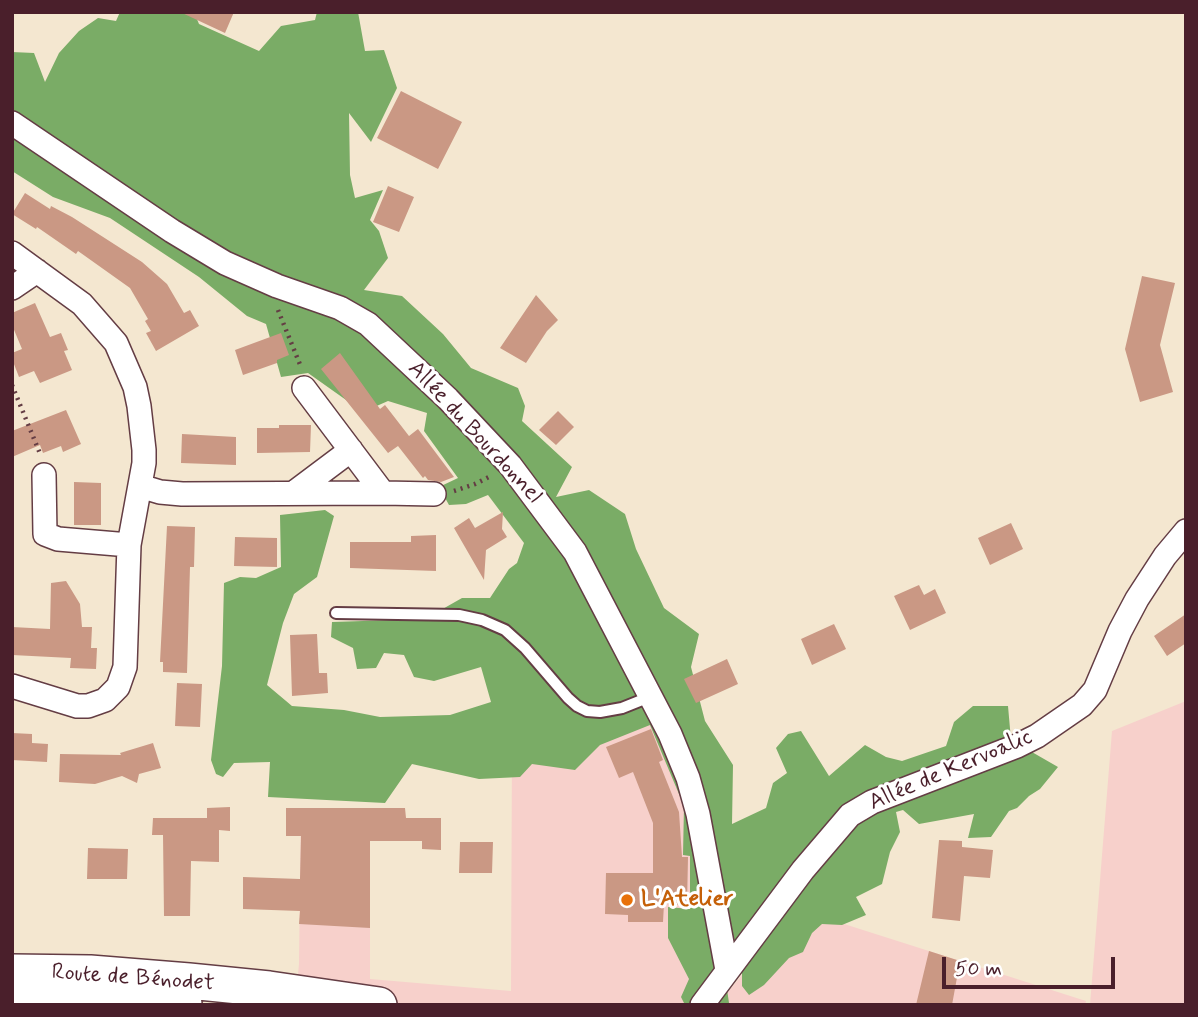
<!DOCTYPE html>
<meta charset="utf-8">
<style>
body{margin:0}
#map{position:relative;width:1198px;height:1017px;overflow:hidden;background:#f4e7d0;font-family:Mynerve,sans-serif}
canvas{display:block}
.frame{position:absolute;inset:0;border:14px solid #4a1f2b;pointer-events:none}
.scale{position:absolute;left:942px;top:957px;width:173px;height:32px;box-sizing:border-box;border:4px solid #4a1f2b;border-top:0;padding-left:9px;font-size:21px;line-height:24px;white-space:nowrap;color:#4a1f2b;-webkit-text-stroke:5px #fff;paint-order:stroke}
</style>
<div id="map">
<canvas width="1198" height="1017"></canvas>
<div class="frame"></div>
<div class="scale">50 m</div>
</div>
<script>
const g = document.querySelector('canvas').getContext('2d');
g.lineJoin = 'round';
function fillPath(path, color) { g.fillStyle = color; g.fill(path, 'evenodd'); }
const toPath = rows => new Path2D(rows.map(r => 'M' + r).join(''));
function trace(path, color, width, dash) { g.strokeStyle = color; g.lineWidth = width; g.lineCap = dash ? 'butt' : 'round'; g.setLineDash(dash || []); g.stroke(path); }
function drawText(font, color, halo, rows, align = 'center') {
  g.font = font + ' Mynerve,sans-serif'; g.lineWidth = 6; g.setLineDash([]); g.textBaseline = 'middle'; g.strokeStyle = halo; g.fillStyle = color; for (const [text, x, y, turn = 0] of rows) {
    g.save(); g.translate(x, y); g.rotate((+turn || 0) * Math.PI / 180); g.textAlign = isNaN(turn) ? turn : align; if (halo) g.strokeText(text, 0, 0); g.fillText(text, 0, 0); g.restore();
  }
}
const built = toPath([
 [1186,701,1186,1005,1090,1005,1112,731],
 [652,712,680,780,710,960,686,1005,295,1005,299,964,301,808,370,808,370,979,511,991,512,738],
 [797,909,1086,1001,1085,1005,717,1005]
]);
const forest = toPath([
 [120,12,194,12,199,24,259,51,281,26,315,20,317,12,358,12,365,51,384,50,397,88,371,142,349,113,350,175,355,198,383,190,370,220,379,231,388,258,364,290,402,296,443,334,471,368,518,388,525,406,522,421,572,467,556,497,589,490,625,514,636,549,664,608,699,634,691,667,705,721,733,765,732,824,766,808,773,783,787,773,776,748,788,734,801,731,829,776,865,745,886,757,902,761,946,746,954,722,973,706,1008,706,1011,740,1058,767,1040,789,1029,796,1017,808,1009,811,991,837,968,838,974,814,919,824,903,810,896,812,900,832,890,852,882,884,856,897,866,915,842,925,822,924,812,933,803,952,789,958,764,985,749,995,742,986,742,952,726,982,729,1003,685,1005,681,997,689,979,668,938,668,907,690,909,690,856,683,855,684,806,650,725,600,745,575,770,532,764,520,777,479,779,412,764,385,803,268,797,270,762,234,763,223,777,216,774,211,760,222,666,224,583,240,577,256,578,281,567,280,515,325,510,334,516,317,577,294,594,283,623,267,685,292,706,344,710,380,717,450,715,491,702,481,667,434,681,414,677,404,655,384,653,376,668,357,669,353,648,331,637,332,622,425,619,462,598,490,598,509,569,517,563,524,543,488,495,466,504,449,505,439,487,458,478,424,431,427,413,388,401,363,412,308,373,281,377,266,324,247,316,199,277,110,218,53,197,12,171,12,52,34,53,45,82,59,53,79,31,98,18,116,21]
]);
const building = toPath([
 [180,12,234,12,225,33],
 [401,91,462,122,438,169,377,138],
 [388,186,414,197,399,232,373,222],
 [25,193,50,209,51,206,72,217,142,262,167,284,184,313,190,310,199,326,156,351,146,333,151,331,145,321,148,319,130,288,78,251,76,254,37,227,36,229,12,214],
 [1142,276,1175,283,1160,345,1173,392,1140,402,1125,349],
 [536,295,558,320,547,331,526,363,500,348],
 [35,303,50,337,61,333,68,350,64,351,72,370,40,383,34,371,19,377,12,359,12,353,22,349,12,325,12,313],
 [281,333,289,355,277,360,277,363,243,375,235,350],
 [340,353,380,409,385,405,409,436,418,429,454,477,441,482,428,480,425,476,423,478,398,446,388,453,321,369],
 [66,410,81,444,63,452,61,446,43,453,40,445,12,457,12,431],
 [558,411,574,427,556,445,539,430],
 [279,425,311,425,310,452,257,453,257,428,279,428],
 [182,434,236,437,236,465,181,463],
 [74,482,101,483,101,525,74,525],
 [503,512,502,529,507,537,486,550,484,580,454,528,469,518,475,528],
 [1011,523,1023,549,990,565,978,538],
 [167,526,195,527,194,567,190,567,187,673,163,672,163,662,160,662],
 [436,535,436,571,350,568,350,542,411,542,411,536],
 [235,537,277,538,277,567,234,566],
 [66,581,80,604,82,627,92,627,91,648,97,648,96,669,70,668,71,658,12,655,12,627,50,629,51,583],
 [919,585,924,595,935,589,946,613,910,630,894,596],
 [1186,614,1186,643,1167,656,1154,636],
 [834,624,846,649,812,665,801,639],
 [317,634,319,673,327,673,328,693,292,696,290,635],
 [727,659,738,684,696,703,684,679],
 [177,683,202,684,200,727,175,726],
 [651,729,663,760,659,762,679,812,682,857,688,857,687,905,664,904,663,922,628,922,628,915,605,914,606,873,653,873,653,823,633,772,619,778,606,747],
 [12,733,32,734,32,743,48,744,47,762,12,760],
 [153,743,161,768,139,774,137,783,122,776,95,784,59,782,60,754,121,755,120,753],
 [230,807,230,831,219,830,219,862,191,861,190,916,164,916,163,835,152,835,153,818,207,818,207,808],
 [286,808,405,808,406,818,441,818,441,850,422,849,422,841,370,841,370,928,299,924,300,911,243,909,243,877,300,879,301,836,286,836],
 [939,840,962,841,962,847,993,850,990,878,964,876,960,921,932,918],
 [460,842,493,842,492,873,459,873],
 [88,848,128,849,127,879,87,879],
 [929,951,960,961,952,1005,916,1005]
]);
const path = toPath([
 [278,310,301,367],
 [12,385,41,456],
 [454,491,475,484,491,476]
]);
const lane = toPath([
 [336,613,459,615,482,620,505,630,525,648,568,698,577,706,587,711,600,712,622,708,652,696]
]);
const street = toPath([
 [12,123,172,231,225,263,277,286,340,308,368,324,448,399,510,465,575,552,670,734,688,778,698,814,727,970],
 [12,253,82,304,116,343,135,387,139,406,144,450,144,463,129,545,125,667,118,687,105,700,88,706,77,706,12,686],
 [12,288,37,271],
 [44,475,45,534,58,539,129,545],
 [140,486,160,492,182,494,383,493,304,388],
 [295,492,351,450],
 [383,493,434,494],
 [702,1005,803,870,850,815,872,802,1017,746,1037,736,1082,705,1095,690,1120,631,1137,599,1165,556,1186,531]
]);
const primary = toPath([
 [12,972,90,973,189,981,269,989,379,1005],
 [12,997,184,1004]
]);
const markers = [
 [627,900,7,"#e8710a"]
];
const streetNames = [
 ["Allée du Bourdonnel",474,433,47],
 ["Allée de Kervoalic",951,771,-23],
 ["Route de Bénodet",133,979,4]
];
const foodNames = [
 ["L'Atelier",641,900]
];
fillPath(built, '#f7d0cb');
fillPath(forest, '#7aac66');
fillPath(building, '#ca9884');
trace(lane, '#643d44', 14);
trace(street, '#643d44', 26);
trace(primary, '#643d44', 38);
trace(path, '#643d44', 4.5, [2, 5]);
trace(lane, '#fff', 10);
trace(street, '#fff', 23);
trace(primary, '#fff', 35);
for (const [x, y, r, color] of markers) { const dot = new Path2D(); dot.arc(x, y, r, 0, 2 * Math.PI); g.fillStyle = color; g.fill(dot); trace(dot, '#fff', 2.5); }
drawText('23px', '#4a1f2b', '#fff', streetNames);
drawText('bold 23px', '#c56008', '#fff', foodNames, 'left');
</script>
